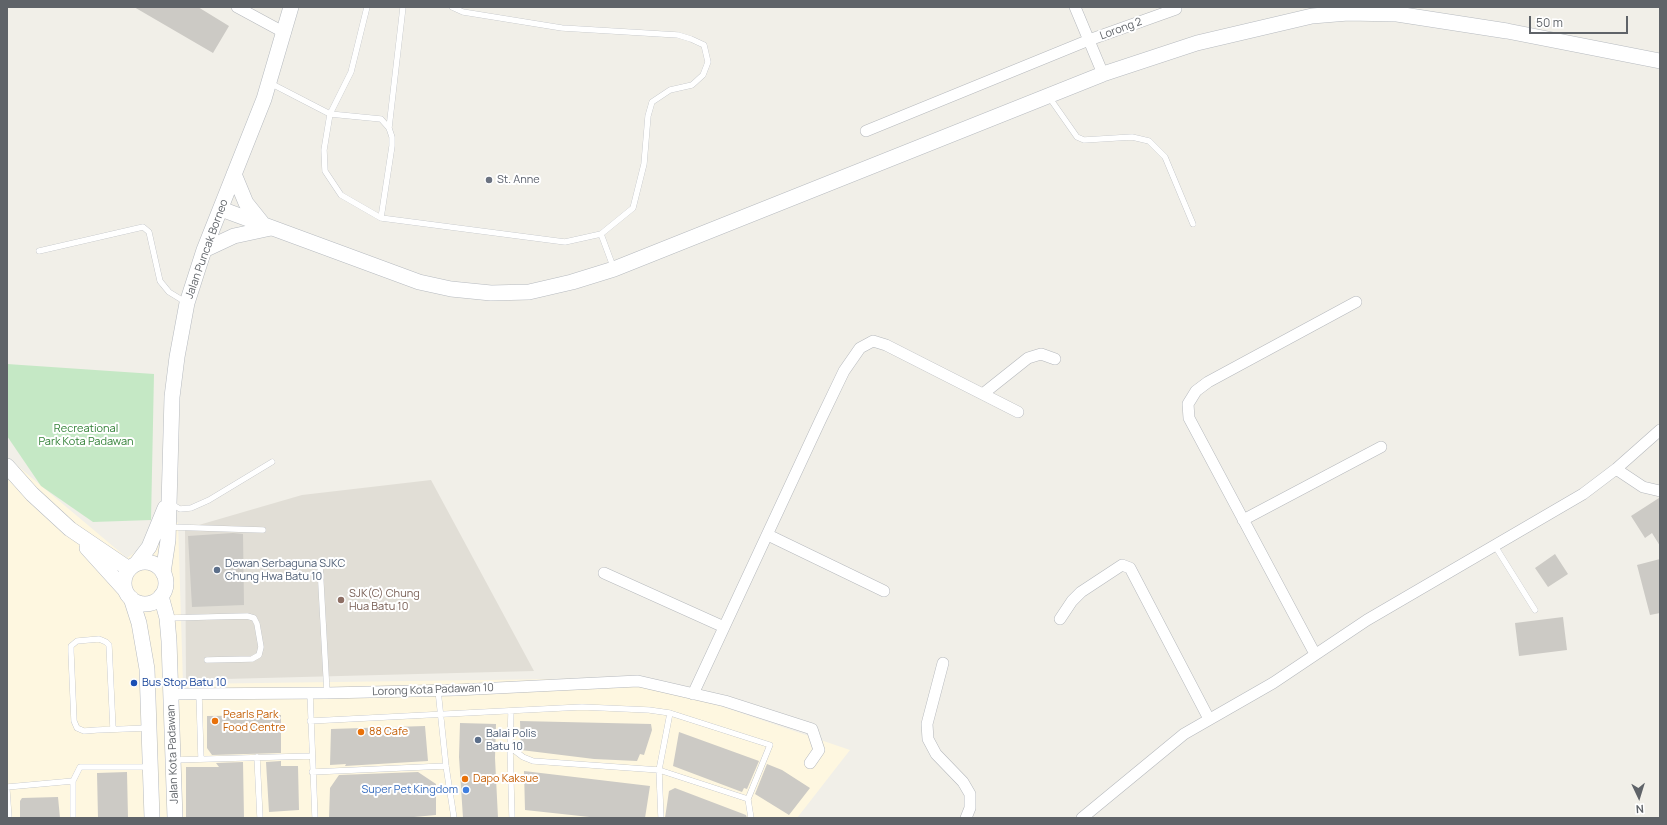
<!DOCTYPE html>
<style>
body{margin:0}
#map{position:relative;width:1667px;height:825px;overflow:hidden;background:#f1efe8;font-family:Manrope,sans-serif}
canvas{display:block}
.frame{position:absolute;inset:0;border:8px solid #5f6368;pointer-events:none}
.north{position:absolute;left:1619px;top:777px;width:40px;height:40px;-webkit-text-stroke:3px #fff;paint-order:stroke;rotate:176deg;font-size:11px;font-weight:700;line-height:16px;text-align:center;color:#5f6368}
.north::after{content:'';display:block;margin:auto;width:14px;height:18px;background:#5f6368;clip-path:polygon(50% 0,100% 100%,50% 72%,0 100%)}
.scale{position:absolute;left:1529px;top:16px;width:99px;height:18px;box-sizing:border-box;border:2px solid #5f6368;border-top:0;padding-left:5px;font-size:12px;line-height:14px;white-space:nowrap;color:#5f6368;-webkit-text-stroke:3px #fff;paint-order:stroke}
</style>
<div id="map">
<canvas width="1667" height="825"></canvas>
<div class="frame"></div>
<div class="north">N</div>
<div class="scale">50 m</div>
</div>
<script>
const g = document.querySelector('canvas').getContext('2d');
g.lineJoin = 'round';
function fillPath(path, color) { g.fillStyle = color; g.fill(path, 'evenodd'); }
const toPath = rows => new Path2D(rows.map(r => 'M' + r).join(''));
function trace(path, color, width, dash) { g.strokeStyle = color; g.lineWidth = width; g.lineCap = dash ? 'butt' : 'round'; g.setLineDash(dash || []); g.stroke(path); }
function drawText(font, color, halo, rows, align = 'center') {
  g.font = font + ' Manrope,sans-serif'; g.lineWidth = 4; g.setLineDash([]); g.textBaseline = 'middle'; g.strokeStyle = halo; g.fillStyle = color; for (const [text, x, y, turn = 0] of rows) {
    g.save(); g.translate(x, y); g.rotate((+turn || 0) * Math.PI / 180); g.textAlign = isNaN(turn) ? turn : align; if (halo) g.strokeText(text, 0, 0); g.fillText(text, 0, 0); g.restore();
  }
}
const commercial = toPath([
 [7,457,127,558,178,522,183,684,638,678,850,750,797,818,7,818]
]);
const education = toPath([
 [431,480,534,671,186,680,185,529,302,495]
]);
const green = toPath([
 [7,364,154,374,151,520,93,522,41,486,7,436]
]);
const building = toPath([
 [134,7,198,7,229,26,213,53],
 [1659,498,1660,498,1660,546,1652,533,1645,538,1631,516],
 [233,533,243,534,244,605,192,607,188,536],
 [1555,554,1568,574,1548,587,1535,568],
 [1660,559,1660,613,1650,615,1637,565],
 [1563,617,1567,650,1519,656,1515,623],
 [281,715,281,753,212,755,207,748,207,716],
 [520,721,651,724,652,730,644,755,640,754,637,761,594,759,521,750],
 [460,723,496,724,495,758,498,818,463,818,459,757],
 [425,726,428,761,345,766,346,764,330,765,331,729],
 [679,732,759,761,747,789,744,788,742,792,673,766],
 [281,761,281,766,298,766,299,810,269,812,266,762],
 [243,762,244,818,186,818,186,767,219,767,216,763],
 [767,764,782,770,810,788,789,815,755,794],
 [524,771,650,786,645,818,599,818,525,810],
 [127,772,128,818,98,818,97,773],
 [418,772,436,784,436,815,403,818,329,818,330,788,339,775],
 [675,788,746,815,747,818,665,818,669,791],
 [58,797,60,818,20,818,20,801,22,798]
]);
const lane = toPath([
 [367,7,351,72,330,114,324,150,325,171,341,195,381,218,565,242,601,234,633,208,644,164,648,116,652,102,670,90,692,85,703,75,708,62,704,45,691,39,678,35,562,28,463,12,452,7],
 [270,83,330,114,381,119,389,128,392,137,392,146,381,218],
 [1049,97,1077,137,1084,140,1132,137,1149,141,1165,157,1193,224],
 [389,128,403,7],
 [601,234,614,269],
 [39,251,143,227,149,232,160,281,169,292,187,303],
 [170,503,180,509,191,508,209,500,272,462],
 [169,527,263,530],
 [1495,546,1535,610],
 [320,566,327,693],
 [168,618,247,616,254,618,257,624,261,647,259,655,252,659,207,660],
 [438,690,446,766,454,818],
 [310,693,315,818],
 [199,694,201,759],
 [511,711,510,747,523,757,533,761,659,770,748,799],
 [310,721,582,707,649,710,670,713,770,745,748,799,751,818],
 [113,729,109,645,106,642,99,639,77,641,71,646,71,652,74,721,77,728,84,731,97,730,149,728],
 [510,747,512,818],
 [257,757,260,818],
 [174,760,312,756],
 [312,772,446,766],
 [7,787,73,781],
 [7,790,9,818],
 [73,818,73,781,80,767,149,767],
 [661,818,659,770,670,713]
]);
const street = toPath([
 [237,7,285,33],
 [1075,7,1103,74],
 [866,131,1089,40,1176,9],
 [984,393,1028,358,1041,354,1055,359],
 [1616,469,1643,487,1660,491],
 [1243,520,1381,447],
 [768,535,884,591],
 [604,573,724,627],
 [1060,619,1072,601,1081,592,1122,565,1130,568,1209,719],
 [1315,654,1189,418,1188,404,1196,391,1208,382,1356,302],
 [943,663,927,724,928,739,936,754,963,782,970,794,970,808,966,818],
 [171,694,327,693,456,690,638,681,725,701,812,729,819,750,810,763],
 [693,694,820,421,844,371,860,348,873,341,886,345,1018,412],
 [1082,818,1184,734,1273,683,1367,620,1583,494,1616,469,1660,430]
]);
const secondary = toPath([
 [234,174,246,203,262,223],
 [221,209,419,282,451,289,491,293,529,292,572,282,614,269,1103,74,1197,43,1312,16,1348,13,1397,14,1507,31,1660,61],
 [204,250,234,236,271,228],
 [7,466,32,494,70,529,129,569],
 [87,548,125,590],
 '124 583a21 21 0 1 1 42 0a21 21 0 1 1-42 0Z',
 [136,564,149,547,165,508],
 [163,573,168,540,172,397,177,357,187,303,204,250,264,99,291,7],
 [161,596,167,618,169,641,175,818],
 [131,598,139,623,147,669,152,818]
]);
const markers = [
 [489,180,4,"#6b7280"],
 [217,570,4,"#5c6f8a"],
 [341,600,4,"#8d6e63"],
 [134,683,4,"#1a4fb4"],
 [215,721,4,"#e8710a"],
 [361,732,4,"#e8710a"],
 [478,740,4,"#5c6f8a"],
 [465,779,4,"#e8710a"],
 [466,790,4,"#3f7fe0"]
];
const streetNames = [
 ["Lorong 2",1121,29,-20],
 ["Jalan Puncak Borneo",207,249,-70],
 ["Lorong Kota Padawan 10",433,690,-2],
 ["Jalan Kota Padawan",173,754,-92]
];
const worshipNames = [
 ["St. Anne",497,180]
];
const parkNames = [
 ["Recreational",86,429],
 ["Park Kota Padawan",86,442]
];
const serviceNames = [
 ["Dewan Serbaguna SJKC",225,564],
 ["Chung Hwa Batu 10",225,577],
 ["Balai Polis",486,734],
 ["Batu 10",486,747]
];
const educationNames = [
 ["SJK(C) Chung",349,594],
 ["Hua Batu 10",349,607]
];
const transitNames = [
 ["Bus Stop Batu 10",142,683]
];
const foodNames = [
 ["Pearls Park",223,715],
 ["Food Centre",223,728],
 ["88 Cafe",369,732],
 ["Dapo Kaksue",473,779]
];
const shopNames = [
 ["Super Pet Kingdom",458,790]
];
fillPath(commercial, '#fef7e0');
fillPath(education, '#e1ded6');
fillPath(green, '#c5e8c5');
fillPath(building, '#cccac5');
trace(lane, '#b5b8bc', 6);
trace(street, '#b5b8bc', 12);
trace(secondary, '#b6babf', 16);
trace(lane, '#fff', 5.5);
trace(street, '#fff', 11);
trace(secondary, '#fff', 15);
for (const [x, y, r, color] of markers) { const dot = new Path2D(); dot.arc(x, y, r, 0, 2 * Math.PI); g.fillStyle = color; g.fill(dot); trace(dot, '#fff', 1.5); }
drawText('11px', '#5f6368', '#fff', streetNames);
drawText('11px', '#5b616d', '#fff', worshipNames, 'left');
drawText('11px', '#348238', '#fff', parkNames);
drawText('11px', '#4e5e75', '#fff', serviceNames, 'left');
drawText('11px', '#785e54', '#fff', educationNames, 'left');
drawText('11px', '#164399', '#fff', transitNames, 'left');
drawText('11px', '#c56008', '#fff', foodNames, 'left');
drawText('11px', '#366cbe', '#fff', shopNames, 'right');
</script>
